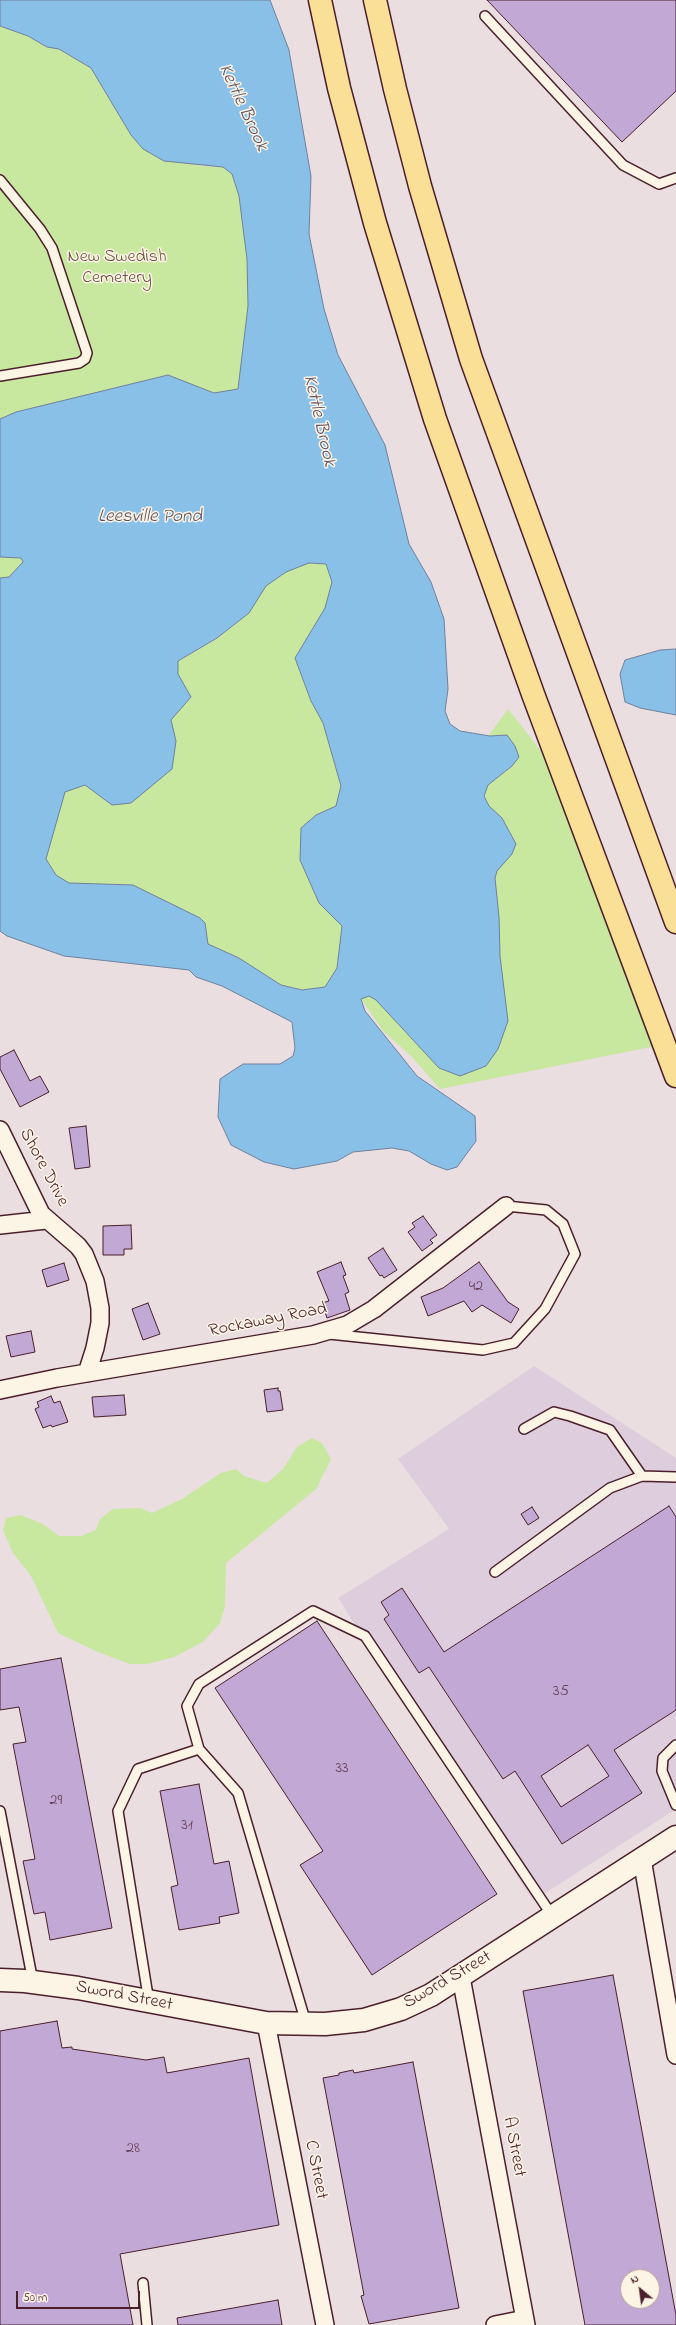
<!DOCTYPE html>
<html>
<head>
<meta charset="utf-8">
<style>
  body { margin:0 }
  #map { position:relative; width:676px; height:2325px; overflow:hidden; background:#eadee0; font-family:"Indie Flower",sans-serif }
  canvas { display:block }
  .north { position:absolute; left:620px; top:2269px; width:40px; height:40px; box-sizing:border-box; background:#fcf5e5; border:1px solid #b59f9b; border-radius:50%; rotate:331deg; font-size:11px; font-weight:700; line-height:16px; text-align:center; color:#4a1f2b }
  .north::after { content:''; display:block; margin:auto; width:14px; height:18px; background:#4a1f2b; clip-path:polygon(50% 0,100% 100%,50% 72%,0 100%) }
  .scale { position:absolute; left:16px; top:2291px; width:124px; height:18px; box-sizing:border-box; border:2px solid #4a1f2b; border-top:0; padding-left:5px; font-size:12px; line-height:14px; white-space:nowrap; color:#4a1f2b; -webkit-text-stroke:3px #fcf5e5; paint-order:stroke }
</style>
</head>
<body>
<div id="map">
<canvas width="676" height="2325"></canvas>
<div class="north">N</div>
<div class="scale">50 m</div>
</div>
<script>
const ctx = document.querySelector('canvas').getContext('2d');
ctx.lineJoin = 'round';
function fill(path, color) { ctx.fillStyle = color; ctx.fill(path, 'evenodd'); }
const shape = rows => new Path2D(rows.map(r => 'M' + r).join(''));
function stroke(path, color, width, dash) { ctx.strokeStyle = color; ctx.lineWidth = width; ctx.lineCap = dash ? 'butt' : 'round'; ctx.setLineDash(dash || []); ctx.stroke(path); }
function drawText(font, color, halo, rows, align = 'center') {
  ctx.font = font + ' "Indie Flower",sans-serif'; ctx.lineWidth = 3; ctx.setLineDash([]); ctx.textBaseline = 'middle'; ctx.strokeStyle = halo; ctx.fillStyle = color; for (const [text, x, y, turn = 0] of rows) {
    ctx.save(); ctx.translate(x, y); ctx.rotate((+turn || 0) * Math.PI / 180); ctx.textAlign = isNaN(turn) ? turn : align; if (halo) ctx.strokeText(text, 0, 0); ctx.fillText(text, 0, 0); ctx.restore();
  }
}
fill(shape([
  [534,1366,676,1458,676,1809,533,1901,338,1598,449,1529,398,1459]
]), '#decedd');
fill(shape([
  [0,26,28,36,47,47,59,49,91,68,131,135,143,149,201,166,223,167,232,174,239,196,247,259,248,306,239,389,214,393,203,391,16,412,0,419],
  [0,557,21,558,23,562,9,577,0,578],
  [309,563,326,564,332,582,325,608,295,658,311,701,323,723,341,786,337,806,316,815,301,828,300,860,319,903,342,926,337,968,325,987,302,990,281,985,239,958,207,944,205,923,133,885,70,883,56,875,46,859,64,792,85,785,112,805,176,741,171,720,191,697,178,674,178,661,218,638,248,613,266,586,286,572],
  [508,709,541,751,625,960,656,1046,440,1089,412,1057,383,1031,354,988,462,772],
  [312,1438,322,1443,331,1459,316,1489,226,1563,225,1606,220,1623,203,1642,174,1657,147,1664,130,1664,98,1652,58,1633,31,1576,13,1553,3,1530,6,1518,21,1515,43,1524,59,1536,81,1536,96,1530,100,1519,113,1509,140,1508,152,1513,182,1499,221,1473,236,1469,244,1476,267,1483,283,1469,297,1447]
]), '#c8e79f');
const water = shape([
  [0,0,270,0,289,50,311,176,309,234,324,309,338,355,385,445,409,544,431,582,444,619,448,689,445,711,450,724,460,731,490,736,507,735,515,746,519,757,512,766,488,785,484,796,489,806,502,818,516,844,512,854,497,871,495,878,499,917,500,956,508,1021,498,1049,486,1066,460,1076,439,1068,376,1000,369,996,361,999,365,1011,417,1076,475,1116,476,1141,457,1167,447,1170,431,1164,409,1151,392,1148,353,1152,337,1161,294,1169,264,1162,231,1145,218,1117,220,1079,243,1064,280,1064,293,1056,295,1048,292,1022,222,986,196,977,189,970,64,956,7,936,0,931,0,578,9,577,23,562,21,558,0,557,0,419,16,412,168,375,214,393,238,389,248,306,247,259,239,196,232,174,223,167,164,161,143,149,131,135,91,68,59,49,47,47,28,36,0,26,0,0],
  [309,563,326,564,332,582,325,608,295,658,311,701,323,723,341,786,336,806,316,815,301,828,300,860,319,903,342,926,337,968,325,987,302,990,281,985,239,958,208,944,205,923,200,918,133,885,69,883,56,875,46,859,65,792,85,785,112,805,131,803,172,769,176,741,171,720,191,697,178,674,178,661,217,638,249,613,266,586,286,572,309,563],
  [676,649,676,715,640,708,625,702,620,674,625,660,660,650,676,649]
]);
fill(water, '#89c0e7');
stroke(water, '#70809c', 1);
const building = shape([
  [487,0,676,0,676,91,622,142,487,0],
  [14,1050,30,1081,40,1076,49,1092,20,1107,0,1069,0,1057,14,1050],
  [86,1126,90,1167,75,1169,69,1128,86,1126],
  [423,1216,437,1235,430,1240,433,1243,422,1251,408,1232,415,1227,412,1223,423,1216],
  [131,1225,132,1249,124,1249,124,1255,103,1255,103,1226,131,1225],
  [383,1248,397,1270,384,1278,382,1275,380,1276,368,1258,383,1248],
  [341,1262,346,1275,343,1276,349,1292,345,1294,350,1310,327,1318,322,1303,329,1301,317,1272,341,1262],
  [479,1262,508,1302,519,1309,511,1323,482,1305,472,1312,464,1301,428,1316,421,1297,443,1288,479,1262],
  [64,1263,69,1280,47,1287,42,1270,64,1263],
  [148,1303,160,1334,143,1340,132,1309,148,1303],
  [31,1331,35,1352,11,1357,6,1336,31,1331],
  [278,1388,278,1391,280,1391,283,1410,267,1412,264,1390,278,1388],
  [124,1395,126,1415,94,1417,92,1397,124,1395],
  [51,1396,54,1403,60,1401,68,1422,52,1427,51,1425,43,1428,35,1409,39,1407,37,1402,51,1396],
  [669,1506,676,1517,676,1710,614,1750,642,1793,562,1844,515,1771,503,1779,429,1667,419,1673,384,1619,389,1615,381,1602,402,1588,444,1652,669,1506],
  [588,1745,609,1776,561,1807,541,1776,588,1745],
  [532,1507,539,1518,528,1525,521,1514,532,1507],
  [317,1621,497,1894,372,1975,300,1865,323,1851,215,1688,317,1621],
  [61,1658,112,1928,50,1940,45,1912,34,1914,23,1861,35,1859,13,1744,26,1742,19,1707,0,1710,0,1669,61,1658],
  [199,1784,214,1864,229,1861,239,1913,219,1917,220,1923,179,1930,171,1887,178,1885,160,1791,199,1784],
  [613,1975,676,2315,676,2325,585,2325,523,1991,613,1975],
  [628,2277,652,2277,652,2301,628,2301,628,2277],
  [57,2021,62,2048,72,2047,72,2049,146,2060,164,2057,167,2073,249,2058,279,2225,120,2254,133,2325,0,2325,0,2031,57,2021],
  [413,2062,459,2308,369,2324,361,2296,364,2295,323,2078,339,2075,339,2073,353,2070,354,2073,413,2062],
  [278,2300,282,2325,178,2325,177,2318,278,2300]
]);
fill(building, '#c1a8d5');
stroke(building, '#4a1f2b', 1);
const service = shape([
  [485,16,623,165,659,184,676,178],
  [0,180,40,229,52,248,87,353,85,359,79,363,0,376],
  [329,1334,483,1350,514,1343,545,1309,575,1254,563,1224,546,1210,506,1206],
  [524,1429,554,1412,570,1416,610,1430,642,1476],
  [495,1572,610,1488,642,1476,676,1477],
  [676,1745,663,1758,662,1771,676,1805],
  [199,1749,187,1706,199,1684,313,1611,365,1636,553,1917],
  [0,1811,33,1982],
  [149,2002,118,1811,138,1769,199,1749,238,1793,306,2023],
  [143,2283,147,2325]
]);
const minor = shape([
  [0,1130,41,1214,78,1246,84,1254,95,1281,100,1308,100,1323,95,1348,87,1373],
  [0,1225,46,1220],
  [0,1390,57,1378,313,1335,347,1325,374,1309,506,1206],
  [642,1859,676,2055],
  [461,1977,526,2325],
  [266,2023,325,2325],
  [495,2325,525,2319]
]);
const tertiary = shape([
  [0,1980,25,1981,78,1988,266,2023,325,2024,364,2020,401,2009,431,1995,676,1837]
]);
const motorway = shape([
  [320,0,339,88,375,223,435,419,533,694,676,1076],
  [375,0,395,89,420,186,471,359,676,922]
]);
stroke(service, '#4a1f2b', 12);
stroke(minor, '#4a1f2b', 20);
stroke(tertiary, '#4a1f2b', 25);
stroke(motorway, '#4a1f2b', 25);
stroke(service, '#fcf5e5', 9);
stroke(minor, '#fcf5e5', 17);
stroke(tertiary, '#fcf5e5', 22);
stroke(motorway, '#fadf96', 22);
drawText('16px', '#684156', null, [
  ["42",476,1287],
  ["35",561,1692],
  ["33",342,1769],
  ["29",56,1801],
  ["31",187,1826],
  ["28",133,2149]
]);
drawText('18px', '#6a5148', '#fcf5e5', [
  ["New Swedish",117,258],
  ["Cemetery",117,279]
]);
drawText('18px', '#4a1f2b', '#fcf5e5', [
  ["Shore Drive",43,1168,62],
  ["Rockaway Road",268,1321,-11],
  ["Sword Street",448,1981,-30],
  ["Sword Street",124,1997,11],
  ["A Street",513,2147,79],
  ["C Street",315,2170,79]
]);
drawText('italic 19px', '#5d4f63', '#fcf5e5', [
  ["Kettle Brook",242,108,65],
  ["Kettle Brook",318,421,77],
  ["Leesville Pond",150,518]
]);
</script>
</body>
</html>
